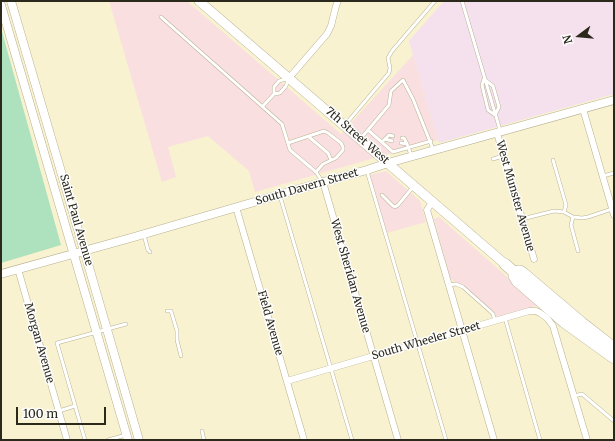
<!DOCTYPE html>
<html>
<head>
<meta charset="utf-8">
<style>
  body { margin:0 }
  #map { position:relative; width:615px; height:441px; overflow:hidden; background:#f8f2d0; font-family:Merriweather,serif }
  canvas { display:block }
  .frame { position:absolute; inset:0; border:2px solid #2b291c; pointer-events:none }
  .north { position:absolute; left:559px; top:16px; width:40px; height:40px; -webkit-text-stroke:3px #fefefe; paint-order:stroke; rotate:254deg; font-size:11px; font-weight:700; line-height:16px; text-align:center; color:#2b291c }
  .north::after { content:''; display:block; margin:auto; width:14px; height:18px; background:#2b291c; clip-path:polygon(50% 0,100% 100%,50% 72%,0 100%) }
  .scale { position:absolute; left:16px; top:407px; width:90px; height:18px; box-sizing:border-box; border:2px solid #2b291c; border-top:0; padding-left:5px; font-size:12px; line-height:14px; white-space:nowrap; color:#2b291c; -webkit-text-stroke:3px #fefefe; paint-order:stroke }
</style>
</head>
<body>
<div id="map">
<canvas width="615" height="441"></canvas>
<div class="frame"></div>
<div class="north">N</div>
<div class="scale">100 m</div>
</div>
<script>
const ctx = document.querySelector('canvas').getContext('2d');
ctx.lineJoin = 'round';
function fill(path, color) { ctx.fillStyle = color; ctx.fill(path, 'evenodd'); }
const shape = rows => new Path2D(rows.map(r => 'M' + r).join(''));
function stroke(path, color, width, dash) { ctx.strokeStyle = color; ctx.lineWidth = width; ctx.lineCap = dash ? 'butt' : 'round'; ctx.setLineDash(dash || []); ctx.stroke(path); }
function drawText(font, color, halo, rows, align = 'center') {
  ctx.font = font + ' Merriweather,serif'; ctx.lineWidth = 3; ctx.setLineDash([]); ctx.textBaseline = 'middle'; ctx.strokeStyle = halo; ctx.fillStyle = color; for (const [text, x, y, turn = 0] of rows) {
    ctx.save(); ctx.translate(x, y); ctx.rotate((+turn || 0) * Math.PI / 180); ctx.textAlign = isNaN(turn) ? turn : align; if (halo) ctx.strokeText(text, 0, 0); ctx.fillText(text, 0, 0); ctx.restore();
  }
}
fill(shape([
  [109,1,187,1,341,134,413,55,438,140,255,192,249,171,208,136,168,147,176,177,162,182],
  [386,171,420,201,426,222,387,233,370,175],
  [439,217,539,305,496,317,450,278,434,219]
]), '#fadfe0');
fill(shape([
  [444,1,614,1,614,94,439,143,409,41]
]), '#f5e0ee');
fill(shape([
  [1,28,61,245,1,263]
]), '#aee1be');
const lane = shape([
  [462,1,500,130],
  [161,17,282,124,290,150,316,172,322,181],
  [484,79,493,86,499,107,495,115,488,110,482,85,484,79],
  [274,94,274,87,279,81,286,79],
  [263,106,274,94,280,93,286,86,288,80],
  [345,125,389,73,390,68,388,58,392,51,435,1],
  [368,130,389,105,391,91,403,80,413,99,433,149],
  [309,137,328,153,331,160],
  [361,138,368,130,393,152,431,141],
  [402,138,404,138,407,144],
  [385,139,389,135,393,136],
  [382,142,385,139,392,141],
  [288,143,324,131,328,133,341,143,343,147,343,150,336,158,323,164,316,172],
  [401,143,407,144,411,155],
  [493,159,503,156],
  [553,160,566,205,564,212],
  [367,171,446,440],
  [603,176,614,173],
  [382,195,393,206,395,207,398,205,413,187],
  [280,196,352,440],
  [573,217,571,225,578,251],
  [522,219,554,211,564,212,573,217,582,218,588,217,612,209],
  [144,235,148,250,150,252],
  [449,285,456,284,463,287,490,311,493,314,495,321],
  [167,311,171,311,177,331,177,340,181,356],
  [505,318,540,440],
  [574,396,582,394,614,421],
  [59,411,75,406],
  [202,431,204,440],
  [85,440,57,343,126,324],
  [108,440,126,435]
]);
const street = shape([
  [289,78,327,34,331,26,336,6,338,1],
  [583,109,614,215],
  [497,133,534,259],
  [323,182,398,440],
  [432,202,427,210,494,440],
  [236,207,304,440],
  [18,269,67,440],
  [287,381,529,311,536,311,540,313,547,318,553,326,587,440]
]);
const secondary = shape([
  [11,1,84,250,139,440],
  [1,5,128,440],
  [1,274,134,237,323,182,367,170,388,163,614,100]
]);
const primary = shape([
  [199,1,505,264]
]);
const highway = shape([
  [505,264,514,272],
  [514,272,514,276,517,281,546,306,564,322,614,358],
  [514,272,520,271,523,273,582,323,614,348]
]);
stroke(lane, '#b8b292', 4);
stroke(street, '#b8b292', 7);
stroke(secondary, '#b8b292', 9);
stroke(primary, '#b8b292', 10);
stroke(highway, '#b8b292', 12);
stroke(lane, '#fff', 3);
stroke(street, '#fff', 6);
stroke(secondary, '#fff', 8);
stroke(primary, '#fff', 9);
stroke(highway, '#fff', 11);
drawText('11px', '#2b291c', '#fefefe', [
  ["7th Street West",357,136,41],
  ["South Davern Street",307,187,-16],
  ["West Munster Avenue",515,196,74],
  ["Saint Paul Avenue",76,220,74],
  ["West Sheridan Avenue",350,276,74],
  ["Field Avenue",270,323,74],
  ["South Wheeler Street",426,341,-16],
  ["Morgan Avenue",39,343,74]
]);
</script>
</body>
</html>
